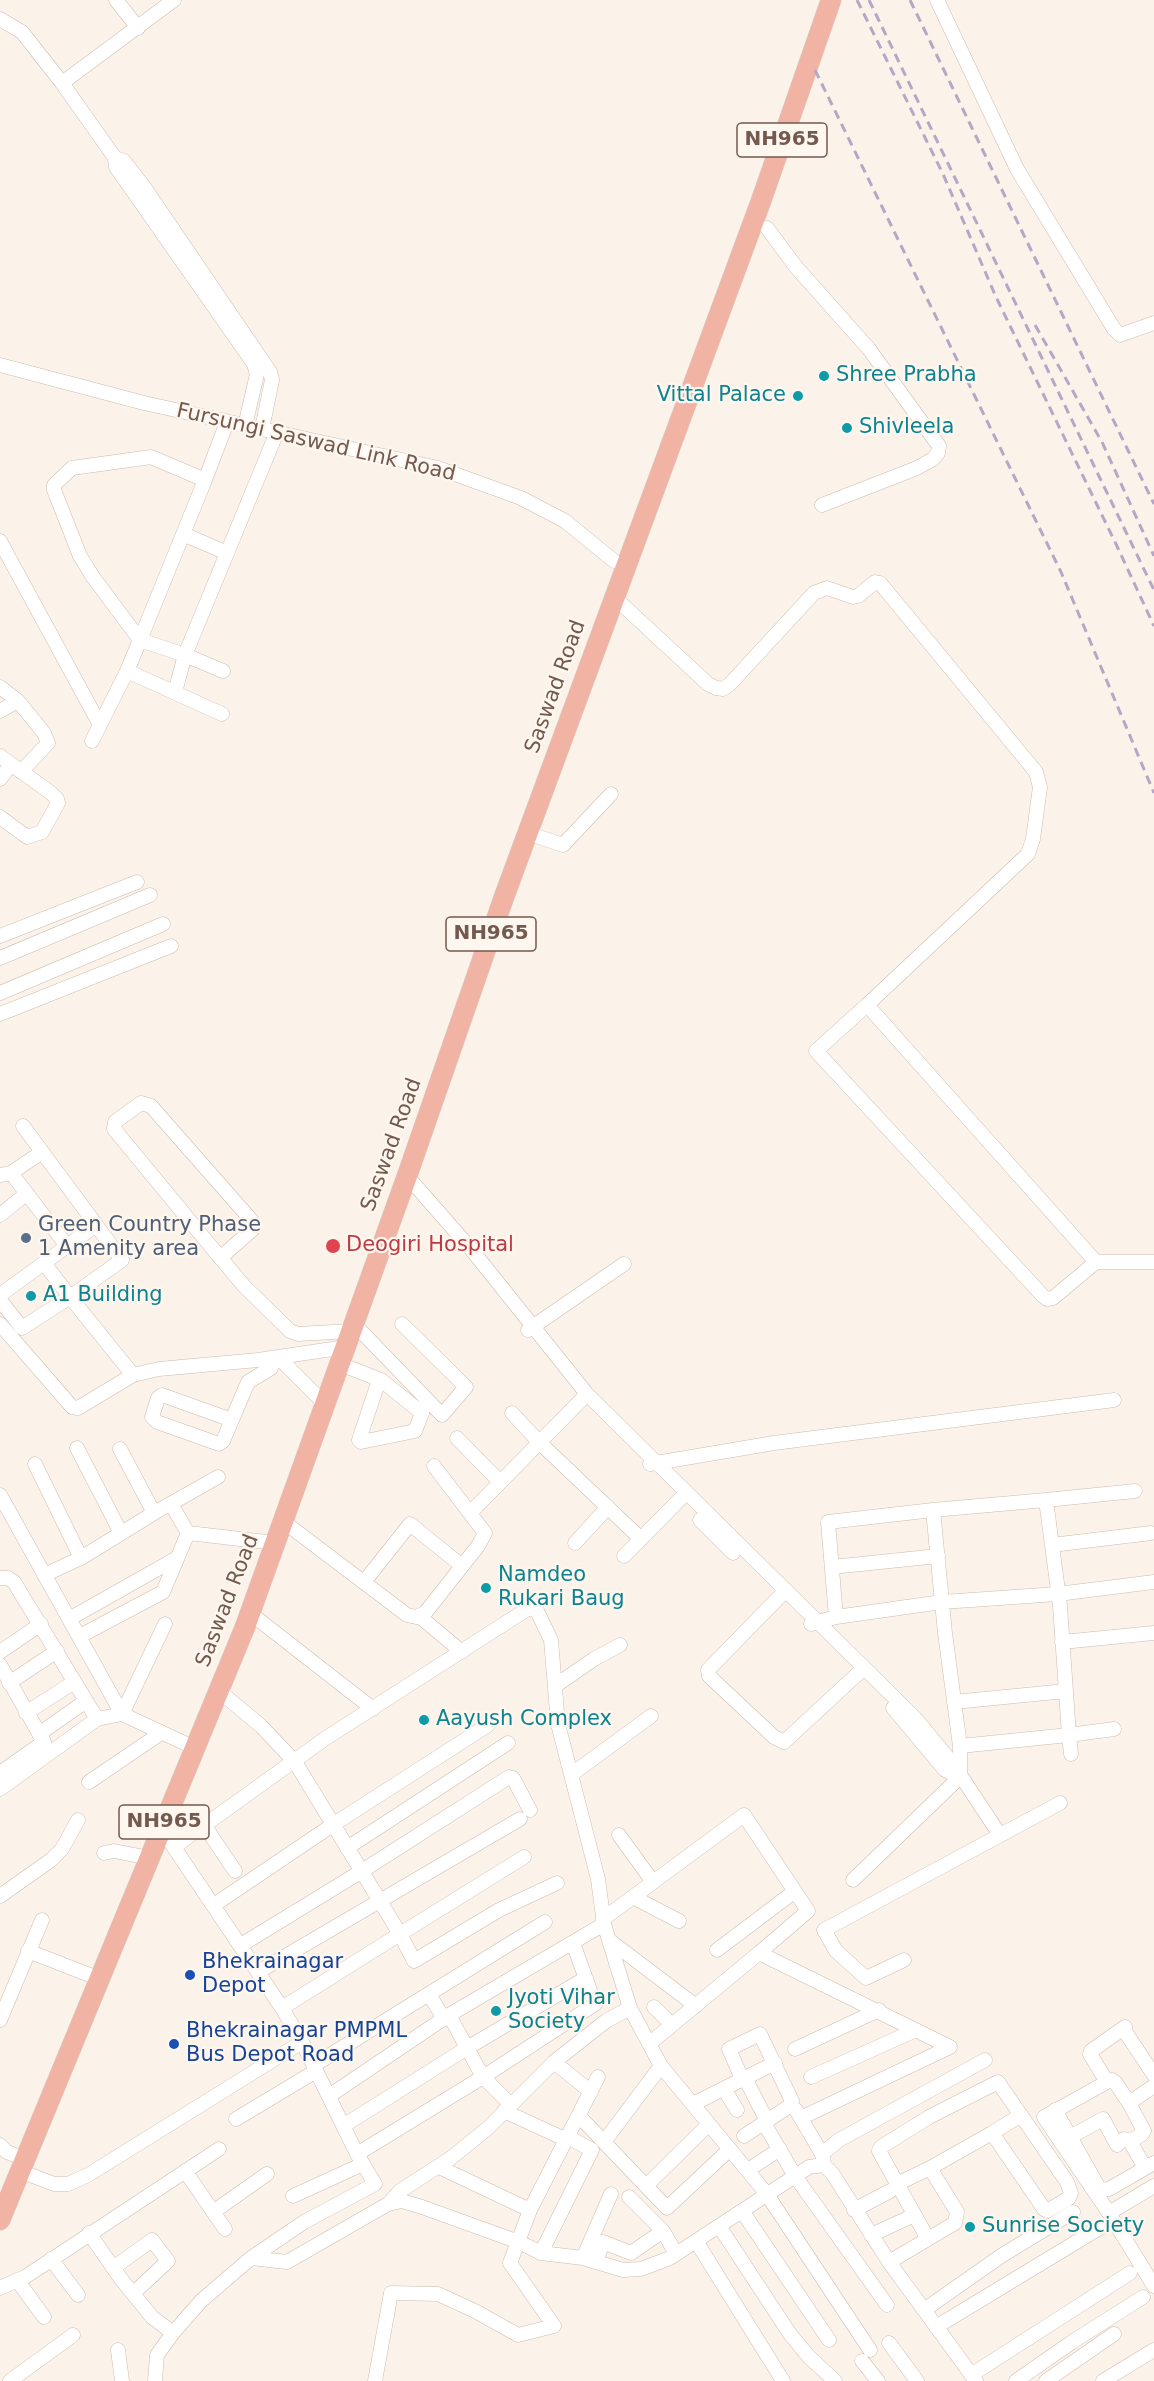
<!DOCTYPE html>
<html>
<head>
<meta charset="utf-8">
<style>
  body { margin:0 }
  canvas { display:block; background:#fbf3e9 }
</style>
</head>
<body>
<canvas width="1154" height="2381"></canvas>
<script>
const ctx = document.querySelector('canvas').getContext('2d');
ctx.lineJoin = 'round';
const shape = rows => new Path2D(rows.map(r => 'M' + r).join(''));
function stroke(path, color, width, dash) { ctx.strokeStyle = color; ctx.lineWidth = width; ctx.lineCap = dash ? 'butt' : 'round'; ctx.setLineDash(dash || []); ctx.stroke(path); }
function drawText(font, color, halo, rows, align = 'center') {
  ctx.font = font + ' "DejaVu Sans",sans-serif'; ctx.lineWidth = 4.5; ctx.setLineDash([]); ctx.textBaseline = 'middle'; ctx.strokeStyle = halo; ctx.fillStyle = color; for (const [text, x, y, turn = 0] of rows) {
    ctx.save(); ctx.translate(x, y); ctx.rotate((+turn || 0) * Math.PI / 180); ctx.textAlign = isNaN(turn) ? turn : align; if (halo) ctx.strokeText(text, 0, 0); ctx.fillText(text, 0, 0); ctx.restore();
  }
}
const minor = shape([
  [116,0,138,28],
  [174,0,62,83,115,158,116,167,254,364,257,374,245,426],
  [937,0,1017,169,1114,329,1120,335,1154,323],
  [0,19,22,32,62,83],
  [115,158,124,161,144,187,270,372,272,380,262,429],
  [767,228,796,267,869,349,939,446,938,453,933,459,917,468,822,505],
  [0,365,144,403,438,468,521,498,565,521,614,561],
  [205,480,151,457,72,468,54,485,54,490,80,556,93,577,140,640,205,480,227,422],
  [183,534,227,553],
  [0,541,100,725],
  [614,597,708,684,716,688,723,689,730,684,814,593,827,588,853,597,858,596,875,582,880,583,1036,772,1040,787,1033,839,1028,854,867,1005,1096,1262,1053,1298,1047,1299,1043,1296,816,1051,867,1005],
  [127,671,222,714],
  [0,687,18,701,44,733,48,743,21,772],
  [175,692,185,655,277,432],
  [0,711,18,701],
  [92,741,127,671,140,640,185,655,223,671],
  [0,756,51,793,57,799,58,803,42,832,27,837,0,817],
  [0,779,11,764],
  [527,833,563,845,611,794],
  [0,936,137,882],
  [0,958,150,895],
  [0,993,163,924],
  [0,1014,171,946],
  [23,1126,122,1260,70,1297,44,1263],
  [11,1173,42,1152],
  [0,1175,11,1173,67,1246],
  [407,1176,471,1249,587,1394,915,1718,953,1764,1000,1835],
  [0,1215,26,1194],
  [220,1258,252,1230,253,1222,151,1106,141,1103,115,1122,114,1129,213,1249,244,1286,290,1331,298,1334,351,1331],
  [1096,1262,1154,1262],
  [0,1295,96,1225],
  [0,1300,22,1328,70,1297,133,1375],
  [0,1324,72,1407,78,1408,133,1375,159,1369,258,1360,346,1347],
  [354,1324,442,1415,466,1387,402,1324],
  [528,1330,624,1264],
  [278,1357,325,1404],
  [340,1364,381,1380,422,1413,415,1431,361,1442,359,1440,379,1380],
  [512,1413,539,1442,641,1539],
  [232,1420,162,1395,158,1398,152,1417,157,1422,219,1444,223,1441,248,1382,271,1368,275,1358],
  [457,1438,500,1482],
  [77,1448,121,1533],
  [120,1449,154,1513],
  [35,1464,81,1558],
  [650,1464,774,1443,1114,1400],
  [0,1495,122,1714],
  [1046,1500,1135,1491],
  [171,1504,188,1533],
  [472,1511,587,1394],
  [700,1520,733,1553],
  [284,1522,407,1615,416,1617,425,1613,478,1546,485,1533,434,1466],
  [188,1533,275,1543],
  [575,1543,608,1507],
  [1052,1545,1151,1533],
  [624,1556,686,1493],
  [832,1567,938,1556],
  [44,1575,81,1558,154,1513,218,1477],
  [0,1578,8,1578,14,1582,97,1719],
  [364,1582,410,1524,462,1566],
  [785,1591,708,1670,709,1676,774,1737,784,1742,864,1668],
  [250,1613,373,1709],
  [419,1616,462,1652],
  [836,1617,828,1522,933,1510],
  [69,1619,177,1558],
  [811,1624,836,1617,942,1602,1058,1594,1154,1582],
  [80,1636,163,1592,188,1533],
  [1062,1642,1154,1633],
  [0,1652,41,1624],
  [0,1665,44,1742,0,1773],
  [9,1683,57,1651],
  [555,1686,594,1659,620,1645],
  [219,1691,261,1726,295,1762,400,1934,282,2008],
  [954,1702,1066,1691],
  [893,1708,945,1770,960,1777],
  [26,1713,74,1682],
  [122,1714,165,1624],
  [39,1734,86,1701],
  [1071,1754,1069,1735,1114,1729],
  [572,1774,651,1716],
  [89,1782,161,1733],
  [0,1789,97,1719,122,1714,195,1748],
  [204,1825,235,1871],
  [619,1835,653,1882],
  [174,1847,326,1738,529,1608,537,1611,551,1640,558,1724,598,1879,604,1924,630,2008,661,2066,766,2193,870,2350],
  [347,1848,508,1743],
  [104,1853,114,1851,150,1858],
  [524,1857,400,1934,414,1961,499,1910,557,1883],
  [853,1880,960,1777,960,1746,945,1633,933,1510,1046,1500,1060,1606,1069,1735,960,1746],
  [0,1896,51,1860,62,1849,78,1820],
  [633,1897,679,1921],
  [214,1905,334,1824,488,1725],
  [603,1919,744,1815,808,1911,759,1953],
  [609,1940,696,2006],
  [241,1945,362,1871,509,1777,513,1778,530,1810],
  [717,1950,795,1891],
  [28,1951,100,1979],
  [904,1960,866,1978,836,1951,824,1930,1060,1803],
  [258,1972,520,1819],
  [429,1994,444,2019],
  [654,2007,672,2025],
  [449,2015,604,1924],
  [0,2020,42,1920],
  [649,2044,759,1953,950,2047],
  [795,2049,879,2010],
  [554,2062,591,2092],
  [314,2065,545,1922],
  [1154,2075,1126,2033,1125,2027,1091,2051,1090,2054,1107,2082,1044,2117,1109,2213,1154,2286],
  [811,2077,916,2030],
  [745,2078,767,2121],
  [742,2079,729,2049,760,2034,792,2101,791,2105,744,2136],
  [1107,2082,1112,2080,1115,2082,1129,2103],
  [724,2089,737,2110],
  [329,2096,449,2015,483,2077,595,2004,573,1943],
  [693,2104,775,2063],
  [796,2110,822,2154],
  [1055,2110,1100,2190,1109,2189,1154,2163],
  [504,2111,567,2140],
  [807,2115,950,2047],
  [579,2116,667,2208,730,2149],
  [236,2119,316,2071],
  [764,2123,795,2176,887,2305],
  [343,2126,467,2048,586,1978],
  [992,2133,1021,2115],
  [1070,2137,1103,2119,1117,2145,1124,2139,1130,2141,1141,2135,1144,2131,1129,2103,1154,2086],
  [1130,2141,1145,2168],
  [604,2142,661,2066],
  [0,2145,7,2152,25,2159],
  [357,2154,483,2077,511,2105],
  [824,2165,822,2154,839,2140,985,2060],
  [754,2166,780,2149],
  [439,2167,530,2210],
  [20,2171,54,2184,68,2184,88,2175,302,2042],
  [185,2171,225,2229],
  [897,2184,930,2168],
  [646,2186,709,2124],
  [293,2196,363,2164],
  [629,2197,663,2231,676,2254],
  [388,2204,402,2201,422,2207,519,2242,541,2253,583,2258,623,2270,641,2269,670,2258,809,2167,824,2165,832,2173,889,2262,976,2381],
  [854,2210,890,2191],
  [742,2211,829,2340],
  [213,2212,267,2174],
  [1109,2213,1154,2186],
  [719,2226,790,2334,809,2357,835,2381],
  [89,2233,121,2279,152,2317,173,2333,201,2301,251,2258,304,2222,375,2184,357,2154,302,2042,282,2008,169,1840],
  [871,2235,908,2218],
  [696,2241,783,2381],
  [541,2253,592,2150,568,2137],
  [251,2258,287,2262,388,2204,400,2191,451,2158,488,2128,554,2062,606,2021,630,2008],
  [583,2258,611,2194],
  [51,2259,78,2295],
  [596,2262,603,2242,631,2253,663,2231],
  [889,2262,955,2223,957,2212,930,2168,992,2133,1044,2209,1047,2211,1069,2198,1071,2193,1067,2182,998,2082,929,2117,881,2147,879,2151,928,2239],
  [113,2268,152,2240,168,2261,138,2289],
  [17,2280,44,2317],
  [0,2288,25,2277,219,2149],
  [924,2310,1001,2256,1073,2212],
  [936,2327,1101,2227],
  [889,2343,917,2381],
  [118,2350,122,2381],
  [862,2361,878,2381],
  [971,2375,1130,2273],
  [10,2381,73,2335],
  [155,2381,157,2355,173,2333],
  [375,2381,391,2293,438,2294,475,2311,518,2335,554,2326,510,2263,530,2210,598,2077],
  [1016,2381,1072,2342,1143,2297],
  [1046,2381,1114,2334],
  [1103,2381,1154,2350]
]);
const highway = shape([
  [0,2220,245,1627,407,1176,504,897,761,201,831,0]
]);
stroke(minor, '#cdbaaf', 15);
stroke(highway, '#d8d1cd', 21);
stroke(minor, '#fff', 14);
stroke(highway, '#f1b3a4', 20);
stroke(shape([
  [857,0,943,174,996,297,1116,544,1154,626],
  [869,0,1154,590],
  [910,0,1154,504],
  [815,70,1061,572,1154,793],
  [1035,325,1102,442,1154,556]
]), '#b5a7c5', 3, [9, 6]);
for (const [x, y, r, color] of [
  [824,376,6,"#0f9aa8"],
  [798,396,6,"#0f9aa8"],
  [847,428,6,"#0f9aa8"],
  [26,1238,6,"#5c6f8a"],
  [333,1246,8,"#e0444e"],
  [31,1296,6,"#0f9aa8"],
  [486,1588,6,"#0f9aa8"],
  [424,1720,6,"#0f9aa8"],
  [190,1975,6,"#1a4fb4"],
  [496,2011,6,"#0f9aa8"],
  [174,2044,6,"#1a4fb4"],
  [970,2227,6,"#0f9aa8"]
]) { const dot = new Path2D(); dot.arc(x, y, r, 0, 2 * Math.PI); ctx.fillStyle = color; ctx.fill(dot); stroke(dot, '#fef7ef', 2); }
for (const [x, y, w] of [
  [782,140,90],
  [491,934,90],
  [164,1822,90]
]) { const box = new Path2D(); box.roundRect(x - w / 2, y - 17, w, 34, 4.5); ctx.fillStyle = '#fef7ef'; ctx.fill(box); stroke(box, '#74594e', 1.5); }
drawText('bold 20px', '#74594e', null, [
  ["NH965",782,140],
  ["NH965",491,934],
  ["NH965",164,1822]
]);
drawText('21px', '#0d838f', '#fef7ef', [
  ["Shree Prabha",836,376],
  ["Vittal Palace",786,396,"right"],
  ["Shivleela",859,428],
  ["A1 Building",43,1296],
  ["Namdeo",498,1576],
  ["Rukari Baug",498,1600],
  ["Aayush Complex",436,1720],
  ["Jyoti Vihar",508,1999],
  ["Society",508,2023],
  ["Sunrise Society",982,2227]
], 'left');
drawText('21px', '#74594e', '#fef7ef', [
  ["Fursungi Saswad Link Road",316,443,13],
  ["Saswad Road",556,687,-70],
  ["Saswad Road",392,1145,-70],
  ["Saswad Road",228,1601,-69]
]);
drawText('21px', '#4e5e75', '#fef7ef', [
  ["Green Country Phase",38,1226],
  ["1 Amenity area",38,1250]
], 'left');
drawText('21px', '#be3a42', '#fef7ef', [
  ["Deogiri Hospital",346,1246]
], 'left');
drawText('21px', '#164399', '#fef7ef', [
  ["Bhekrainagar",202,1963],
  ["Depot",202,1987],
  ["Bhekrainagar PMPML",186,2032],
  ["Bus Depot Road",186,2056]
], 'left');
</script>
</body>
</html>
